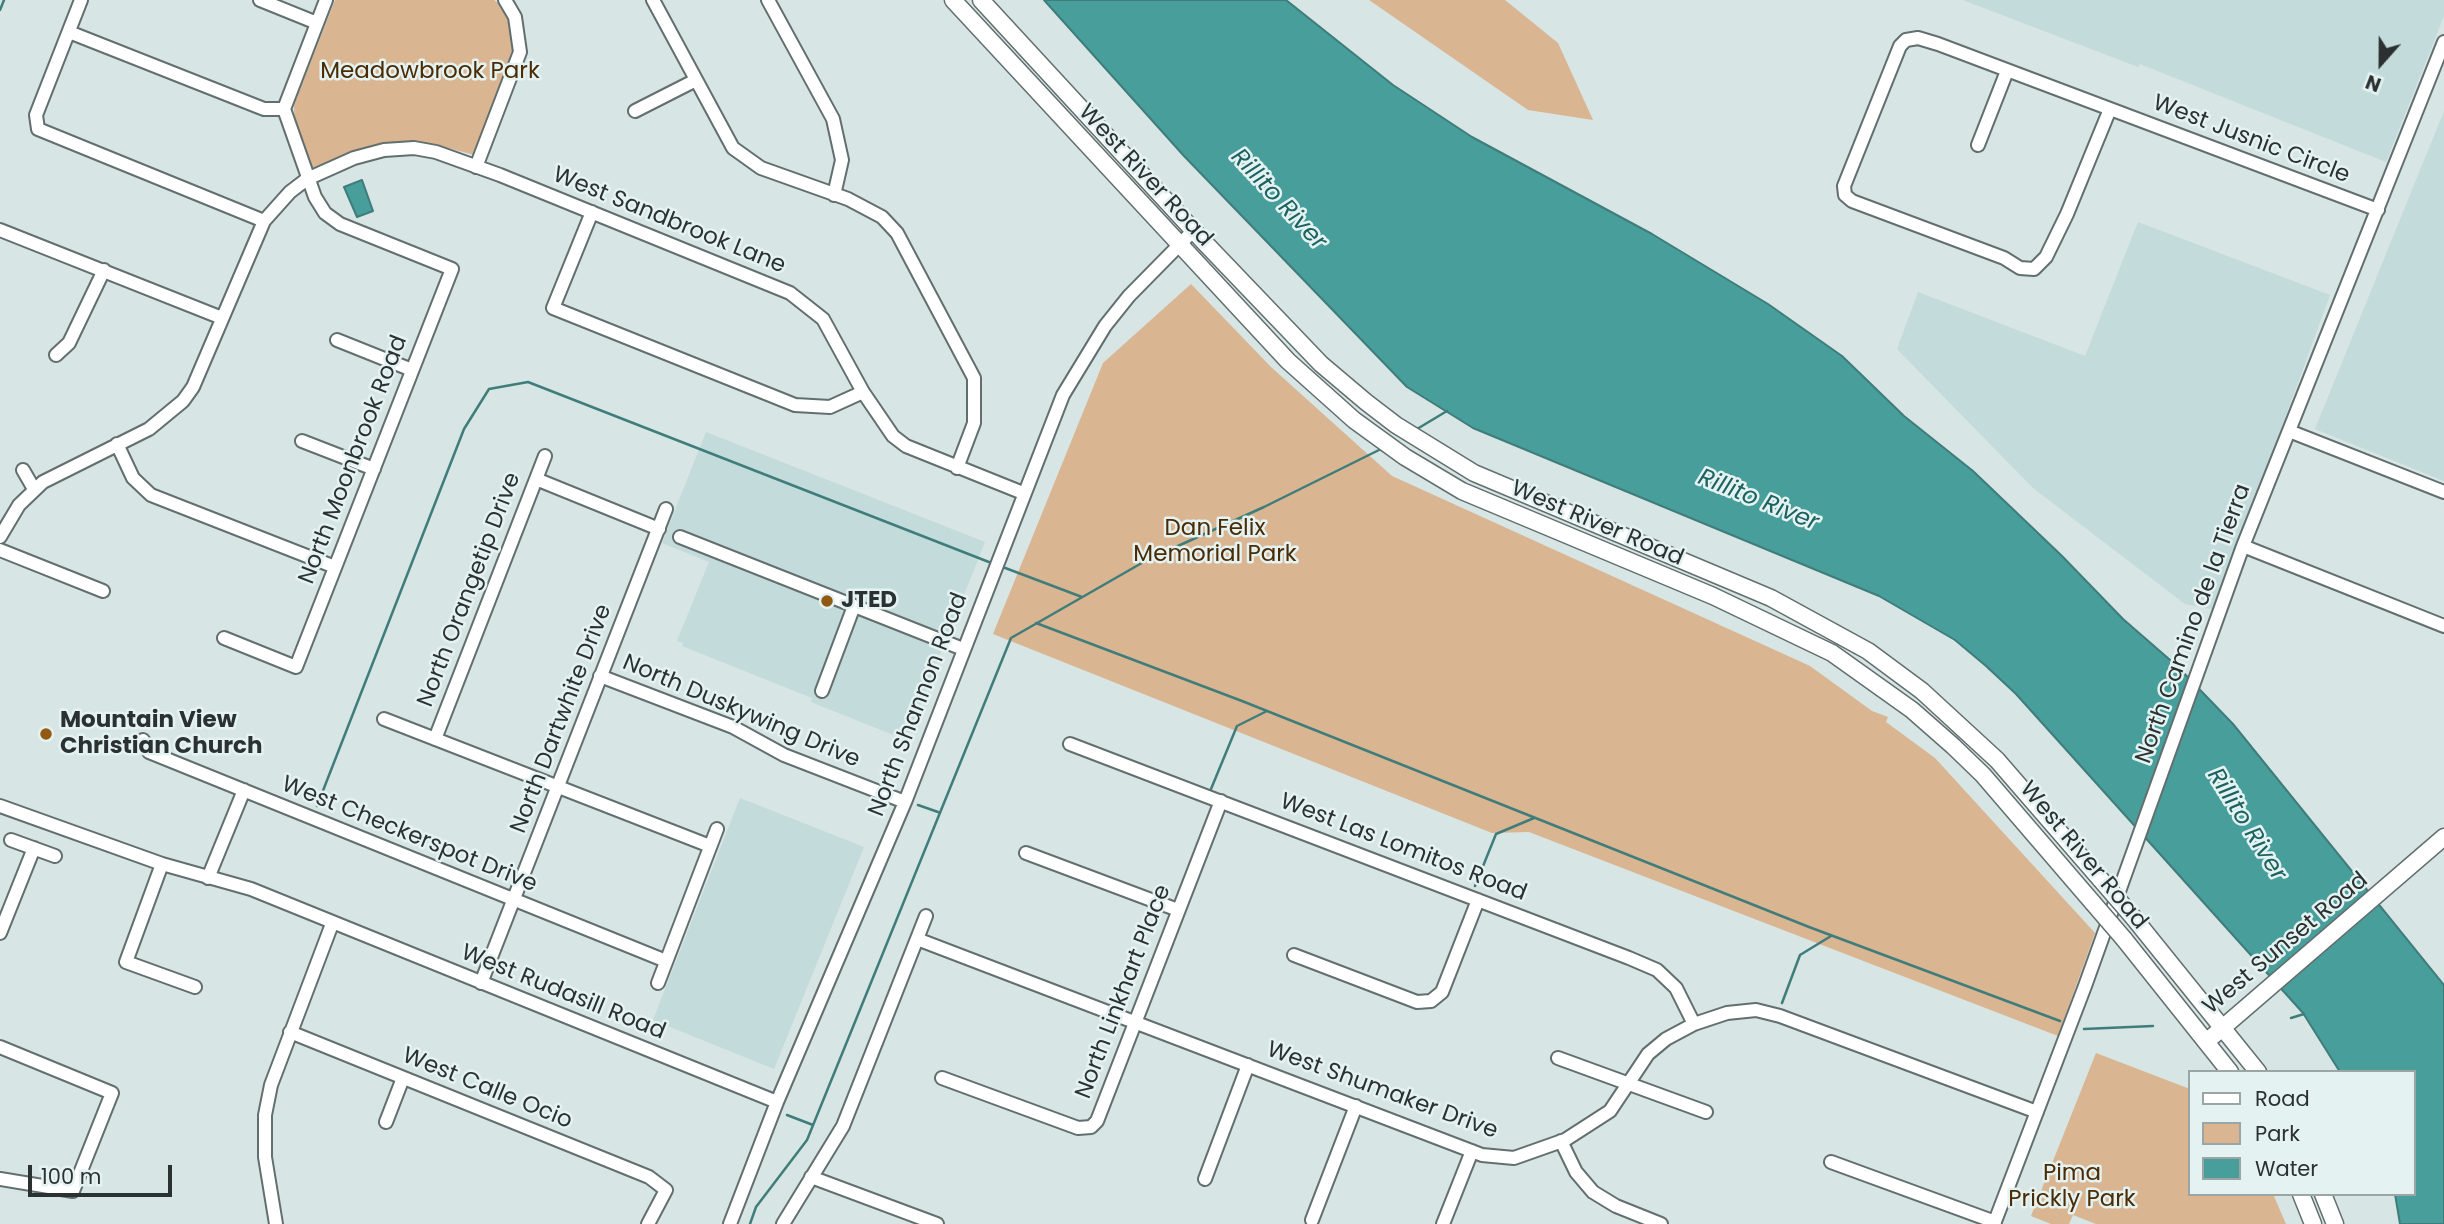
<!DOCTYPE html>
<html>
<head>
<meta charset="utf-8">
<style>
  body { margin:0 }
  #map { position:relative; width:2444px; height:1224px; overflow:hidden; background:#d7e5e4; font-family:Poppins,sans-serif }
  canvas { display:block }
  .legend { position:absolute; left:2188px; top:1070px; width:228px; height:126px; box-sizing:border-box; background:#e4f2f1; border:2px solid #9aa5a4; margin:0; padding:9px 12px; list-style:none; font-size:21px; color:#2b3130 }
  .legend li { display:flex; align-items:center; gap:14px; height:35px }
  .legend b { width:35px; border:2px solid #9aa5a4 }
  .north { position:absolute; left:2346px; top:28px; width:70px; height:70px; -webkit-text-stroke:5px #e4f2f1; paint-order:stroke; rotate:201deg; font-size:19px; font-weight:700; line-height:28px; text-align:center; color:#2b3130 }
  .north::after { content:''; display:block; margin:auto; width:24px; height:32px; background:#2b3130; clip-path:polygon(50% 0,100% 100%,50% 72%,0 100%) }
  .scale { position:absolute; left:28px; top:1165px; width:144px; height:32px; box-sizing:border-box; border:4px solid #2b3130; border-top:0; padding-left:9px; font-size:21px; line-height:24px; white-space:nowrap; color:#2b3130; -webkit-text-stroke:5px #e4f2f1; paint-order:stroke }
</style>
</head>
<body>
<div id="map">
<canvas width="2444" height="1224"></canvas>
<ul class="legend">
<li><b style="height:9px;background:#fff"></b>Road</li>
<li><b style="height:19px;background:#d9b591"></b>Park</li>
<li><b style="height:19px;background:#479e9b"></b>Water</li>
</ul>
<div class="north">N</div>
<div class="scale">100 m</div>
</div>
<script>
const ctx = document.querySelector('canvas').getContext('2d');
ctx.lineJoin = 'round';
function fill(path, color) { ctx.fillStyle = color; ctx.fill(path, 'evenodd'); }
const shape = rows => new Path2D(rows.map(r => 'M' + r).join(''));
function stroke(path, color, width, dash) { ctx.strokeStyle = color; ctx.lineWidth = width; ctx.lineCap = dash ? 'butt' : 'round'; ctx.setLineDash(dash || []); ctx.stroke(path); }
function drawText(font, color, halo, rows, align = 'center') {
  ctx.font = font + ' Poppins,sans-serif'; ctx.lineWidth = 5; ctx.setLineDash([]); ctx.textBaseline = 'middle'; ctx.strokeStyle = halo; ctx.fillStyle = color; for (const [text, x, y, turn = 0] of rows) {
    ctx.save(); ctx.translate(x, y); ctx.rotate((+turn || 0) * Math.PI / 180); ctx.textAlign = isNaN(turn) ? turn : align; if (halo) ctx.strokeText(text, 0, 0); ctx.fillText(text, 0, 0); ctx.restore();
  }
}
fill(shape([
  [1963,0,2444,0,2444,16,2386,162,2140,64,2138,67],
  [2444,111,2444,481,2315,429],
  [2138,222,2330,295,2215,610,2185,604,2033,488,1897,349,1918,292,2085,356],
  [706,432,985,542,906,740,811,702,812,698,682,646,683,643,677,641,709,562,662,543],
  [740,798,864,847,774,1069,653,1020]
]), '#c3dbda');
fill(shape([
  [335,0,494,0,498,3,507,16,514,51,510,69,475,155,432,144,408,142,387,143,317,169,307,164,295,132,294,105],
  [1369,0,1505,0,1558,43,1593,120,1528,110],
  [1191,284,1271,367,1392,476,1810,666,1872,711,1888,717,1886,722,1935,758,2095,933,2058,1036,1529,832,1492,833,993,634,1103,363],
  [2096,1053,2190,1089,2190,1194,2273,1194,2286,1224,2096,1224,2073,1215,2069,1224,2051,1224,2031,1216]
]), '#d9b591');
const water = shape([
  [1044,0,1286,0,1393,85,1472,137,1652,234,1768,304,1842,356,1904,416,1973,471,2062,556,2123,619,2177,666,2233,724,2444,985,2444,1224,2400,1224,2395,1194,2414,1194,2414,1072,2340,1072,2303,1013,2016,694,1986,666,1955,640,1879,596,1473,428,1407,387,1184,156,1044,0],
  [362,180,373,211,357,217,344,187,362,180]
]);
fill(water, '#479e9b');
stroke(water, '#3f7d7b', 2);
stroke(shape([
  [0,10,4,0],
  [1417,429,1447,411],
  [1000,566,1082,597],
  [1036,623,1242,701,1809,927,2060,1021],
  [1211,789,1237,726,1267,711],
  [918,805,938,812],
  [317,806,464,429,489,389,528,382,994,564],
  [1475,886,1496,834,1534,818],
  [1782,1003,1800,955,1831,936],
  [2291,1018,2304,1014],
  [2084,1029,2153,1026],
  [787,1115,813,1125],
  [750,1224,756,1207,807,1140,1011,638,1147,560,1264,507,1383,448]
]), '#3f7d7b', 2.5);
const minor = shape([
  [81,0,36,115,38,129,264,221],
  [260,0,317,23],
  [653,0,733,148,761,168,848,199,882,217,897,233,974,378,974,423,957,468],
  [768,0,833,119,842,160,834,195],
  [69,32,264,109,284,109],
  [2110,109,2067,214,2046,257,2034,269,2020,268,2004,258,1852,201,1845,195,1844,186,1900,46,1906,40,1918,38,1938,44,2378,210],
  [635,111,696,80],
  [1978,145,2007,71],
  [476,167,520,52,515,17,505,0],
  [592,212,553,308,795,405,830,407,863,392],
  [0,230,222,318],
  [337,340,412,370],
  [56,355,69,343,104,270],
  [2289,431,2444,492],
  [302,441,374,469],
  [117,444,133,478,151,495,335,567],
  [23,470,34,489],
  [536,479,659,529],
  [0,537,19,505,43,482,149,429,183,401,193,387,264,221,290,192,307,179,354,158,384,150,414,148,436,152,500,175,790,293,823,319,863,392,893,436,906,446,1023,493],
  [680,537,963,649],
  [2243,546,2444,626],
  [0,550,103,591],
  [224,638,296,667,452,269,340,224,325,213,315,197,284,109,326,0],
  [600,676,733,727,784,755,905,802],
  [822,691,854,606],
  [384,719,710,846],
  [435,739,545,456],
  [143,740,149,752,666,961],
  [1070,744,1629,958,1657,970,1676,988,1694,1024],
  [0,806,162,864,251,889,777,1102],
  [11,840,55,856],
  [1026,853,1178,910],
  [162,864,126,962,195,987],
  [208,878,244,790],
  [0,933,34,848],
  [917,939,1482,1155,1514,1158,1565,1140,1610,1111,1648,1054,1666,1039,1694,1024,1727,1013,1756,1010,1780,1016,2037,1112],
  [1294,955,1417,1002,1431,1001,1442,992,1478,900],
  [481,983,666,509],
  [658,983,717,829],
  [290,1032,649,1177,666,1190,648,1224],
  [0,1047,112,1093,73,1191,0,1179],
  [1558,1058,1706,1112],
  [942,1078,1078,1128,1091,1127,1097,1121,1221,801],
  [386,1122,403,1078],
  [1561,1141,1576,1172,1593,1192,1616,1206,1661,1224],
  [1831,1162,1995,1222],
  [811,1177,937,1224],
  [1205,1179,1248,1065],
  [1312,1220,1356,1106],
  [276,1224,265,1157,265,1115,271,1085,332,924],
  [730,1224,777,1102,905,802,1063,395,1105,326,1129,296,1193,231],
  [783,1224,843,1126,926,916],
  [1443,1224,1472,1151],
  [1994,1224,2085,986,2243,546,2444,42]
]);
const major = shape([
  [953,0,1288,361,1354,420,1405,457,1462,491,1713,596,1832,653,1912,710,1953,746,1983,775,2093,903],
  [981,0,1206,244,1321,364,1366,402,1396,425,1474,473,1771,598,1868,651,1922,691,1997,760,2101,880],
  [2133,917,2258,1072],
  [2124,939,2230,1072],
  [2206,1042,2444,837],
  [2301,1194,2313,1224],
  [2323,1194,2335,1224]
]);
stroke(minor, '#626f6e', 16);
stroke(major, '#626f6e', 19);
stroke(minor, '#fff', 12);
stroke(major, '#fff', 16);
const majorBridge = shape([
  [2101,880,2133,917],
  [2093,903,2124,939]
]);
stroke(majorBridge, '#626f6e', 19, []);
stroke(majorBridge, '#fff', 16);
for (const [x, y, r, color] of [
  [827,601,7,"#915912"],
  [46,734,7,"#915912"]
]) { const dot = new Path2D(); dot.arc(x, y, r, 0, 2 * Math.PI); ctx.fillStyle = color; ctx.fill(dot); stroke(dot, '#e4f2f1', 2.5); }
drawText('23px', '#4a2b04', '#e4f2f1', [
  ["Meadowbrook Park",430,72],
  ["Dan Felix",1215,529],
  ["Memorial Park",1215,555],
  ["Pima",2072,1174],
  ["Prickly Park",2072,1200]
]);
drawText('23px', '#2b3130', '#e4f2f1', [
  ["West Jusnic Circle",2251,140,21],
  ["West River Road",1145,176,47],
  ["West Sandbrook Lane",669,221,22],
  ["North Moonbrook Road",354,460,-69],
  ["West River Road",1597,524,23],
  ["North Orangetip Drive",470,590,-69],
  ["North Camino de la Tierra",2194,624,-70],
  ["North Shannon Road",919,705,-69],
  ["North Duskywing Drive",741,712,23],
  ["North Dartwhite Drive",562,719,-69],
  ["West Checkerspot Drive",409,835,22],
  ["West Las Lomitos Road",1403,848,21],
  ["West River Road",2083,856,50],
  ["West Sunset Road",2286,944,-40],
  ["North Linkhart Place",1124,992,-69],
  ["West Rudasill Road",563,993,22],
  ["West Calle Ocio",487,1089,22],
  ["West Shumaker Drive",1382,1091,20]
]);
drawText('bold 23px', '#2b3130', '#e4f2f1', [
  ["JTED",841,601],
  ["Mountain View",60,721],
  ["Christian Church",60,747]
], 'left');
drawText('italic 24px', '#1b6260', '#e4f2f1', [
  ["Rillito River",1278,200,47],
  ["Rillito River",1758,501,22],
  ["Rillito River",2246,825,58]
]);
</script>
</body>
</html>
